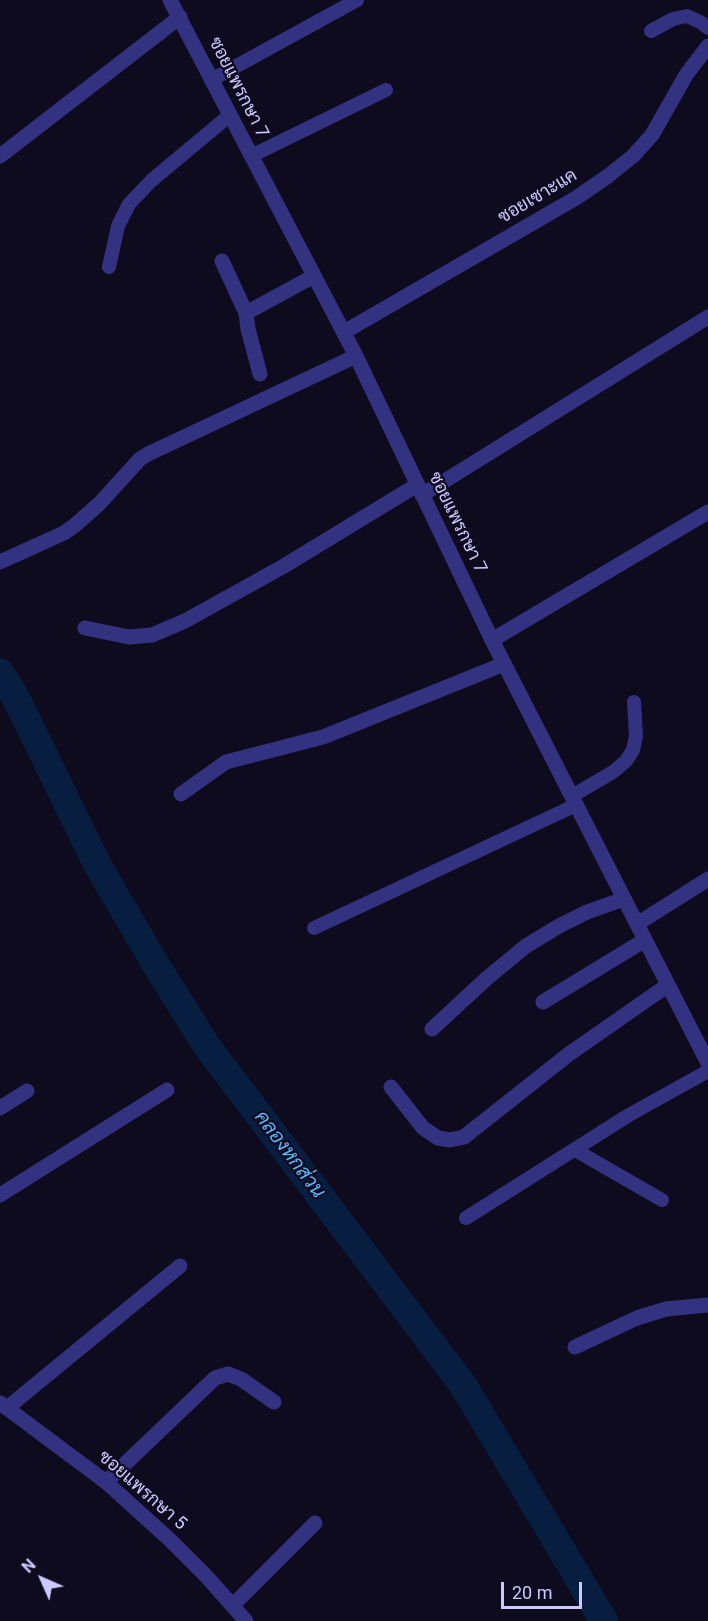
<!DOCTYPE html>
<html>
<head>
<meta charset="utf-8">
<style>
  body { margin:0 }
  #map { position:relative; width:708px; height:1621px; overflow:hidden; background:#0e0b1f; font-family:Roboto,sans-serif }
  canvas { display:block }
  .north { position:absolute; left:12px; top:1549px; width:60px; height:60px; -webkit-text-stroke:4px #0e0b1f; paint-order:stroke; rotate:315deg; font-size:16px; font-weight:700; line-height:24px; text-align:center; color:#cdc8ff }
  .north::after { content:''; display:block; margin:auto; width:21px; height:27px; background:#cdc8ff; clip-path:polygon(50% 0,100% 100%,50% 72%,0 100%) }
  .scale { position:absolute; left:501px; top:1582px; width:81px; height:27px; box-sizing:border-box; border:3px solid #cdc8ff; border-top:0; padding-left:8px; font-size:18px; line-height:21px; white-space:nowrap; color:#cdc8ff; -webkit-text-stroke:4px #0e0b1f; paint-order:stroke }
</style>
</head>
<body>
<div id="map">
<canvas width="708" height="1621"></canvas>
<div class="north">N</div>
<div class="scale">20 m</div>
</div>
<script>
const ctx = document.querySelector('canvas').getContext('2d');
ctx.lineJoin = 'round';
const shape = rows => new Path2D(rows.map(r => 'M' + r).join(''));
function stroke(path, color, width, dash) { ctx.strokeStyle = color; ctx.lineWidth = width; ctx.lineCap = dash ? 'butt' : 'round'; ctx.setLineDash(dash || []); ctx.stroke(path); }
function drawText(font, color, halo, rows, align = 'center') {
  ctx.font = font + ' Roboto,Sarabun,sans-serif'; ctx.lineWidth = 4.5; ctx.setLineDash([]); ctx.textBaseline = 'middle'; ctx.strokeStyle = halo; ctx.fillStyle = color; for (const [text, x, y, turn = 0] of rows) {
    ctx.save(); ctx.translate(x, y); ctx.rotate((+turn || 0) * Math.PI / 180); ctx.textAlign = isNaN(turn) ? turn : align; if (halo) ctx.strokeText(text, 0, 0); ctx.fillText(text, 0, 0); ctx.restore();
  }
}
stroke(shape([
  [0,672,16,698,97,864,153,960,206,1045,463,1385,604,1621]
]), '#081e41', 28);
stroke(shape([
  [651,31,673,19,687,16,700,22,708,28],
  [211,80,357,0],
  [251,156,386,90],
  [109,267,118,226,129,204,152,180,230,115],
  [572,796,613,772,626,761,633,750,636,736,634,702],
  [314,928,576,805],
  [575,1150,662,1200],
  [466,1218,629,1115,708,1071]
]), '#333281', 14);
stroke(shape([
  [170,0,356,356,492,640,708,1063],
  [0,156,180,17],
  [222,261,246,313],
  [344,332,576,198,608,176,633,156,652,135,686,75,708,46],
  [260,374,248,329,246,313,314,276],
  [422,495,708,317],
  [0,562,64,533,74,526,99,504,140,459,148,454,356,356],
  [85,628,129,637,152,635,185,621,284,566,417,485],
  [492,640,708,512],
  [181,794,226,762,323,737,504,664],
  [637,924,708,879],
  [543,1002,645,940],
  [432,1029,486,979,526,946,559,926,587,912,624,899],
  [391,1087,423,1128,438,1138,450,1140,464,1137,569,1054,668,985],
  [0,1108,27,1091],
  [0,1195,167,1090],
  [575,1347,637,1318,666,1309,708,1305],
  [0,1403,106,1482,169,1539,207,1577,246,1621],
  [7,1408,180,1266],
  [106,1482,215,1378,228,1374,241,1379,274,1402],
  [233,1605,315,1523]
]), '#333281', 15);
drawText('18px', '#cdc8ff', '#0e0b1f', [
  ["ซอยแพรกษา 7",238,88,63],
  ["ซอยเซาะแค",538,197,-31],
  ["ซอยแพรกษา 7",457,523,64],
  ["ซอยแพรกษา 5",142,1491,41]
]);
drawText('italic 20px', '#56b5ff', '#0e0b1f', [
  ["คลองหกส่วน",289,1155,53]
]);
</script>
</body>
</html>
